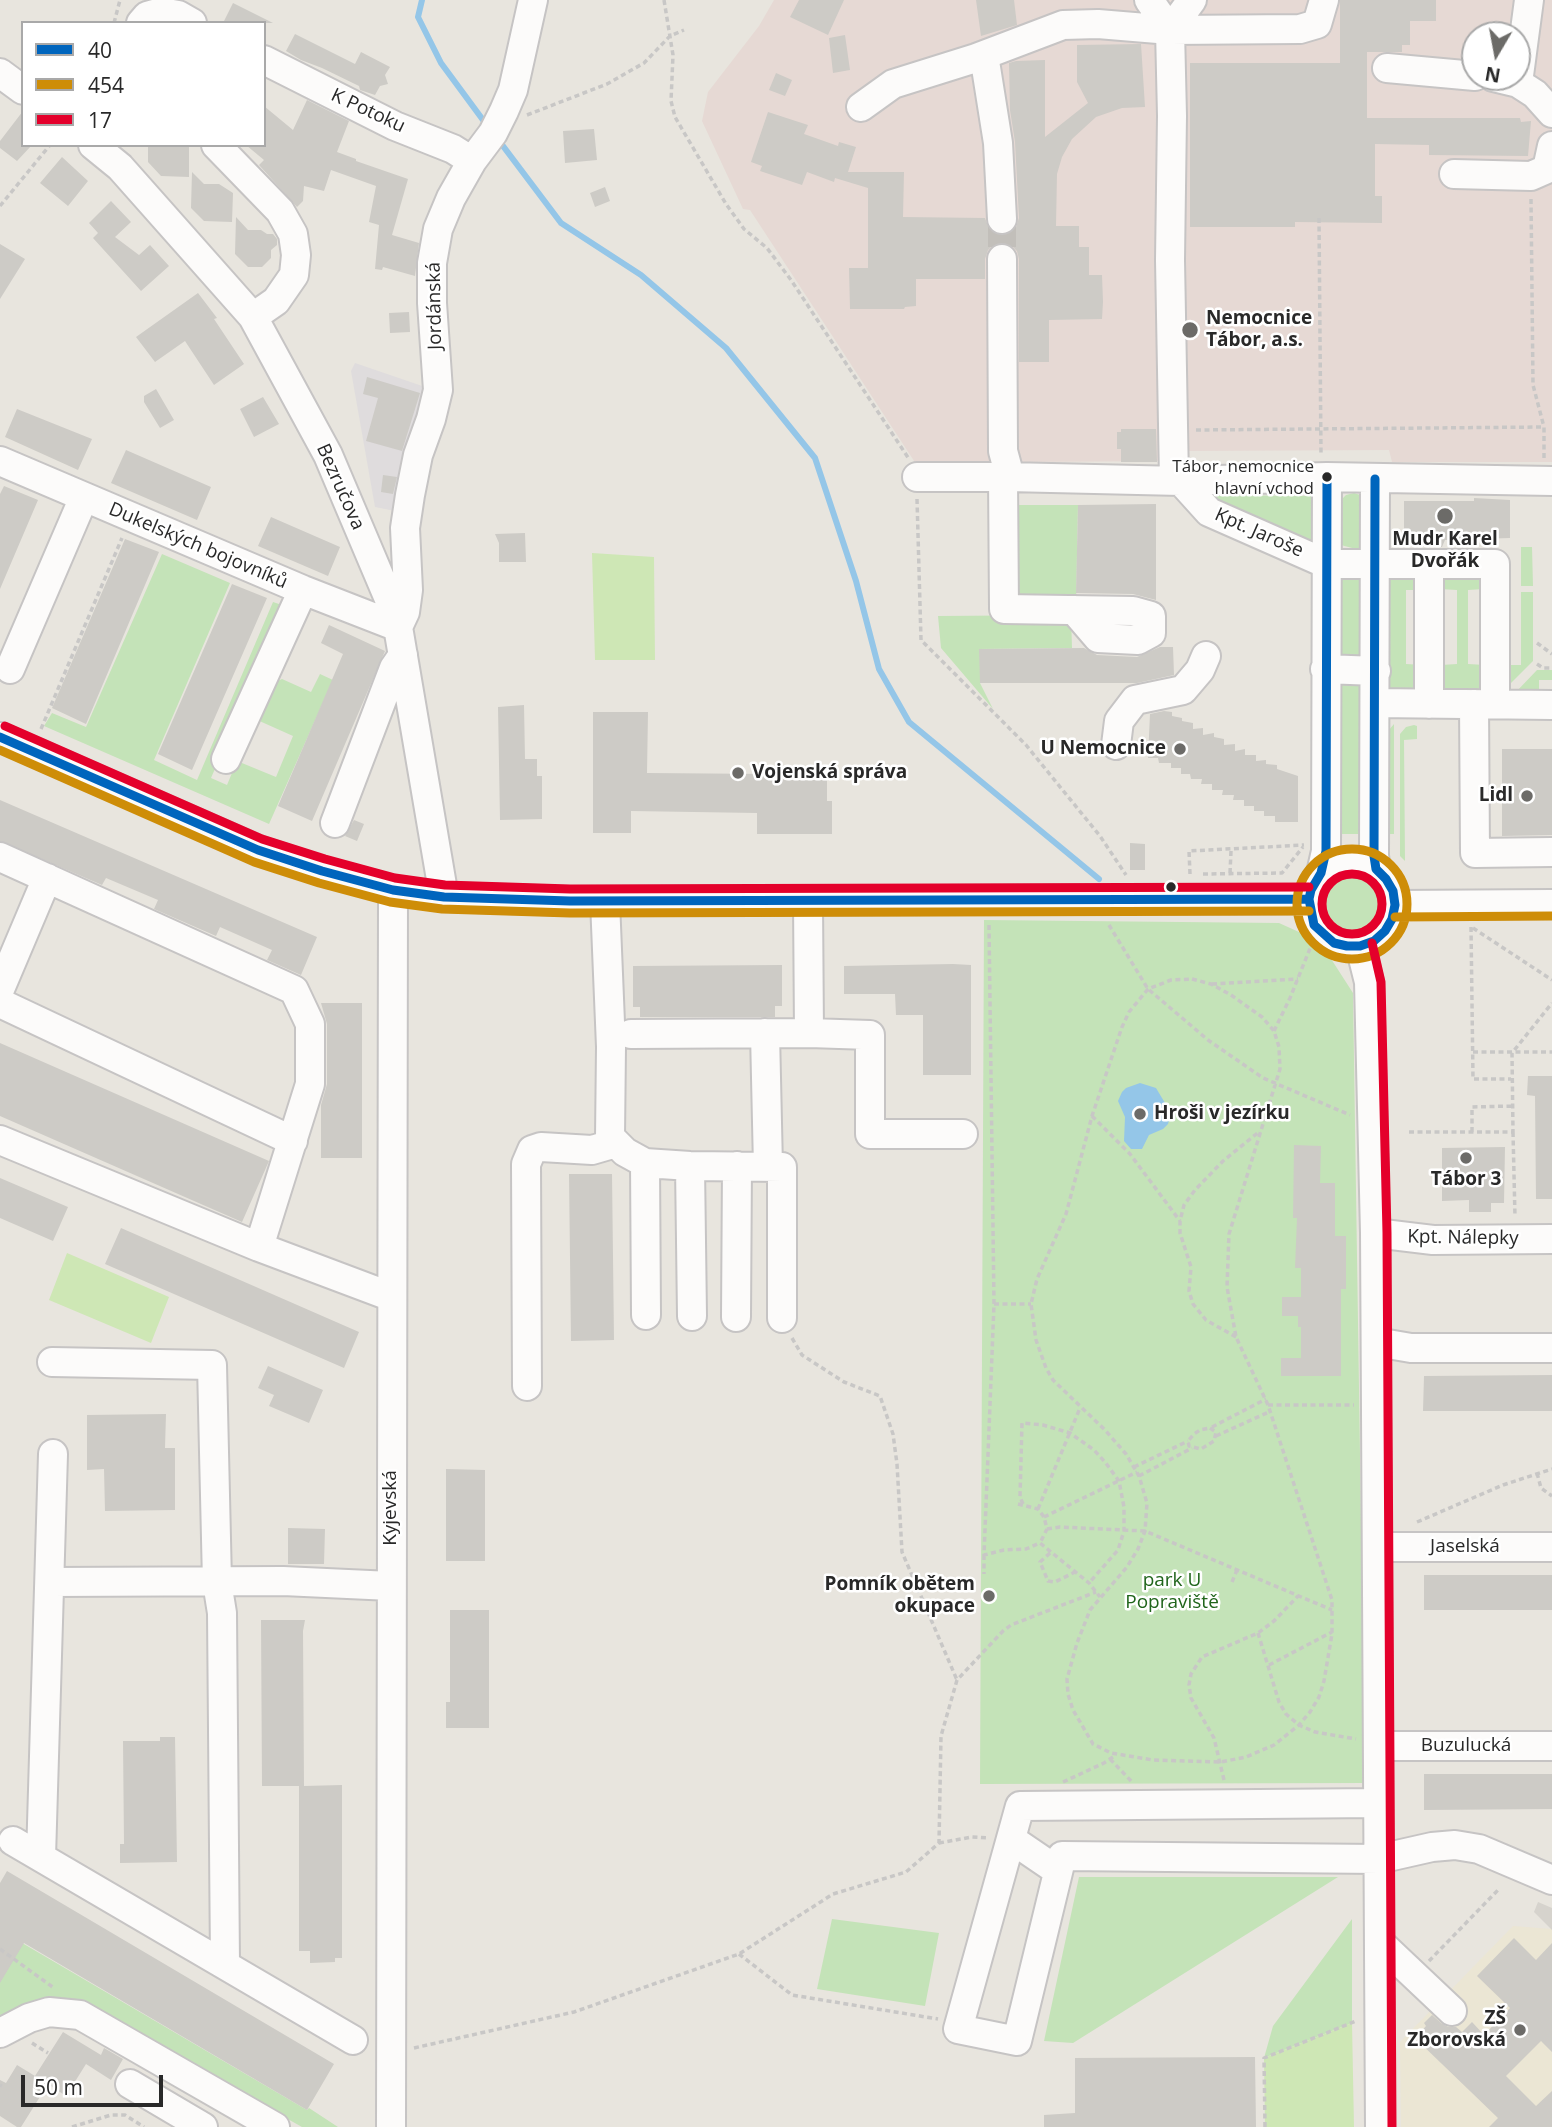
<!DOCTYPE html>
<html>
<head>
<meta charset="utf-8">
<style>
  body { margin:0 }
  #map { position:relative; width:1552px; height:2127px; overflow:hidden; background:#e8e5de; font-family:"Open Sans",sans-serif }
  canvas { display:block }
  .legend { position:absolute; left:21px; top:21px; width:245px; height:126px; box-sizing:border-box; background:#fff; border:2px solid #a9a9a9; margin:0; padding:9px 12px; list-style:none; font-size:21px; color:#292929 }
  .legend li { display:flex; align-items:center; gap:14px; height:35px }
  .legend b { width:35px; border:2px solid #a9a9a9 }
  .north { position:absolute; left:1461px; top:21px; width:70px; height:70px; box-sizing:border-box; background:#fff; border:2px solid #a9a9a9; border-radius:50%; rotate:190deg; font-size:19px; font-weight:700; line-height:28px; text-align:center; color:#292929 }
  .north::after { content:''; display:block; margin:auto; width:24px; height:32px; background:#6c6b68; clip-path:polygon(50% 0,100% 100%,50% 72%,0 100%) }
  .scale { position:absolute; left:21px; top:2075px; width:142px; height:32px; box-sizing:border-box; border:4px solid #292929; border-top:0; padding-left:9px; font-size:21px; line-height:24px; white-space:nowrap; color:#292929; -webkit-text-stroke:5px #fff; paint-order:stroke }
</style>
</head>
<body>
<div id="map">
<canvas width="1552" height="2127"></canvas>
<ul class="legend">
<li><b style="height:9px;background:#0065bd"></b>40</li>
<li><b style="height:9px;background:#ce8d08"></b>454</li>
<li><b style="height:9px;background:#e4002b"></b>17</li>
</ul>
<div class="north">N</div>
<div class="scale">50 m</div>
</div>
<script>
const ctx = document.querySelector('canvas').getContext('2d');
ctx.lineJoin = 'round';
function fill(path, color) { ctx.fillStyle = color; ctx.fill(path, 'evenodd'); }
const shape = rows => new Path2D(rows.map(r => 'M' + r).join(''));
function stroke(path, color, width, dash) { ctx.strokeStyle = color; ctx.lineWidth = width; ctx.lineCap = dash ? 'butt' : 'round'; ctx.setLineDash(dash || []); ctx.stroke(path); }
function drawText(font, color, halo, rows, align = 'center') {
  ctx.font = font + ' "Open Sans",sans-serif'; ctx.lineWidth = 5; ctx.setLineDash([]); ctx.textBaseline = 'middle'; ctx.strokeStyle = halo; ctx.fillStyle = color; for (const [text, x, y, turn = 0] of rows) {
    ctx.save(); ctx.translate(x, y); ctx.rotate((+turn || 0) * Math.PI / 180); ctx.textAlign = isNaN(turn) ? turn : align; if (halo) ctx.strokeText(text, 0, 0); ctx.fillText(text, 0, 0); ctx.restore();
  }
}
fill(shape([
  [355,363,431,389,400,512,375,507,351,371]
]), '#dfdcdd');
fill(shape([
  [1513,1926,1552,1929,1552,2127,1401,2127,1400,2042]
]), '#ebe6d4');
fill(shape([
  [774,0,1552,0,1552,462,1392,462,1389,450,1186,451,1185,461,1015,462,920,470,750,210,743,209,702,121,708,92,759,26],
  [1475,35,1517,35,1517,77,1475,77]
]), '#e6d9d4');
fill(shape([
  [1354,493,1363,496,1370,544,1356,549,1337,544,1340,501,1346,495],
  [1210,495,1312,496,1312,541,1213,499],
  [1006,505,1078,505,1076,606,1007,606],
  [1521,547,1532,547,1533,586,1521,586],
  [162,554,230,583,154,760,197,780,273,602,285,606,211,778,227,785,237,761,276,777,293,736,255,719,269,685,282,679,311,692,320,674,333,680,269,824,44,726,52,713,86,727],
  [1348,573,1369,579,1369,660,1337,659,1337,579],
  [1386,574,1423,574,1422,590,1406,590,1406,664,1423,665,1423,697,1386,697],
  [1439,574,1484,574,1484,589,1468,590,1468,664,1485,665,1485,697,1441,697,1441,665,1457,664,1457,590,1439,589],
  [1521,592,1533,592,1533,661,1508,686,1504,665,1521,665],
  [1071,615,1072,648,980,649,980,683,993,709,941,648,938,616],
  [1537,670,1552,670,1552,680,1539,680,1539,697,1515,693],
  [1343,682,1366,684,1369,834,1336,834,1339,685],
  [1394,724,1394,834,1385,834,1388,731],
  [1414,725,1417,726,1417,739,1404,740,1405,861,1400,856,1400,734,1406,727],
  '1325 903a28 28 0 1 1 56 0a28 28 0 1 1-56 0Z',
  [984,920,1279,923,1299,932,1326,951,1353,993,1365,1783,980,1784],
  [1079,1877,1338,1877,1073,2043,1044,2041],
  [832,1919,939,1933,925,2006,817,1989],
  [1352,1919,1352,2023,1264,2058,1273,2026],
  [0,1930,307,2110,309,2108,338,2127,302,2127,97,2012,0,2024]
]), '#c4e3b8');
fill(shape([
  [592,553,654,557,655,660,595,660],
  [67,1253,169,1297,151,1343,49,1300],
  [1352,2023,1354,2127,1265,2127,1264,2058]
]), '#cee7b5');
fill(shape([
  [1538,1902,1552,1908,1552,1930,1534,1912]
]), '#d6d3cd');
fill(shape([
  [1140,1083,1156,1088,1171,1113,1168,1124,1163,1129,1149,1135,1142,1149,1131,1149,1124,1141,1125,1117,1118,1101,1122,1092,1126,1088]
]), '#94c6e8');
stroke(shape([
  [422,0,418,17,441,63,483,120],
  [503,146,561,223,641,275,726,348,815,458,856,581,879,669,909,722,1099,879]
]), '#94c6e8', 6);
fill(shape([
  [799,0,844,0,828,35,790,17],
  [976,0,1014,0,1017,25,981,36],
  [1340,0,1436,0,1436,21,1410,21,1410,45,1402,45,1402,52,1367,52,1367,118,1520,118,1521,122,1531,121,1528,156,1429,155,1429,145,1375,144,1375,196,1382,196,1382,223,1295,222,1295,227,1190,227,1190,63,1340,63],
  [233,3,273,23,223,23],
  [295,34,355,64,361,52,390,67,385,75,388,84,380,86,375,95,360,90,359,86,322,68,301,60,286,51],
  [845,35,850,70,833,73,829,38],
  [1141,44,1145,107,1122,108,1096,117,1072,139,1062,157,1057,174,1056,226,1079,226,1079,247,1089,247,1089,275,1102,275,1103,302,1102,319,1049,320,1049,362,1019,362,1019,259,1017,251,1011,245,1001,242,993,245,988,250,985,259,985,279,916,279,916,306,905,307,904,309,850,309,849,268,868,268,868,188,835,178,834,182,807,172,802,185,760,171,762,166,751,162,768,112,808,125,804,134,838,146,839,142,856,147,848,172,904,172,903,217,985,218,989,229,995,234,1004,235,1010,233,1016,227,1019,218,1015,142,1010,110,1009,63,1016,61,1045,60,1045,137,1088,103,1077,82,1077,45],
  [776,73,792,80,785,96,769,90],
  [307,100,349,121,337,152,356,159,356,161,408,179,392,235,419,243,415,276,383,267,382,270,375,269,379,225,369,222,376,186,331,170,324,191,304,186,303,201,297,207,259,165,264,160,246,145,264,145,264,106,293,130],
  [23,111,23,145,32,145,17,161,0,148,0,141],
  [594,129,597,160,565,163,563,131],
  [148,145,189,145,189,177,161,176,148,162],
  [62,157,88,181,68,206,40,183],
  [192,172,204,184,219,184,233,193,232,222,204,221,191,208],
  [605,187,610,201,595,207,590,193],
  [111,201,131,222,115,237,139,255,150,245,169,266,141,291,93,238,98,233,89,223],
  [236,217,248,230,261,230,267,234,273,234,277,239,277,245,271,250,271,258,262,267,248,267,235,254],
  [0,244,25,259,0,299],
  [198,293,217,318,214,319,244,364,214,385,185,341,155,362,136,337],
  [409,312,410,332,390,333,389,313],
  [367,377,420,393,402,451,366,441,378,398,363,394],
  [156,389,174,420,160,428,144,402,144,396],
  [263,397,279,424,254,437,240,409],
  [17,409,92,439,78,470,5,437],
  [1121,429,1156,429,1157,462,1121,462,1121,449,1117,449,1117,432,1121,432],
  [126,450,211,487,197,520,111,483],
  [383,475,397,477,393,494,381,492],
  [4,486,38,500,0,589,0,494],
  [1474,498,1510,500,1510,538,1445,540,1442,547,1426,547,1423,537,1412,537,1412,532,1404,532,1404,501,1474,501],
  [1156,504,1156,600,1133,594,1076,593,1078,505],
  [271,517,340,547,328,576,258,546],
  [525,533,526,562,499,562,499,543,495,534],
  [125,539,159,552,86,724,52,708],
  [232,584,267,598,192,770,158,754],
  [329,625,385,651,312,821,278,806,343,654,321,643],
  [1160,647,1173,647,1174,675,1137,683,980,683,979,649,1084,648,1097,655,1137,657],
  [524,705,525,759,537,759,537,776,542,776,542,819,500,820,498,707],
  [1164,711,1172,712,1172,716,1182,718,1182,721,1193,723,1193,729,1203,728,1203,735,1214,733,1214,737,1224,739,1224,745,1235,744,1235,751,1245,749,1245,755,1256,755,1256,761,1266,760,1266,764,1277,765,1277,769,1298,776,1298,822,1275,822,1275,816,1264,816,1264,811,1254,811,1254,806,1244,806,1244,800,1233,800,1234,795,1222,795,1223,790,1212,790,1212,784,1201,784,1202,779,1191,779,1190,774,1181,774,1181,768,1171,768,1171,763,1159,763,1158,758,1148,758,1150,714],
  [593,712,648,712,647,773,771,774,771,770,813,771,813,780,827,780,827,801,832,801,832,834,757,834,757,813,631,811,631,833,593,833],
  [1502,749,1552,749,1552,835,1502,836],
  [0,800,317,937,301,975,267,960,272,950,220,927,216,936,154,909,158,900,106,878,102,885,0,841],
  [354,820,364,824,357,841,345,836],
  [1130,843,1145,844,1145,870,1130,870],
  [953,964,971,965,971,1075,923,1075,923,1015,896,1015,895,994,844,994,844,966],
  [782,965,782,1006,775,1006,775,1017,640,1017,640,1007,633,1007,633,966],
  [321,1003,362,1003,362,1158,321,1158,321,1105,327,1084,327,1024],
  [0,1043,269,1161,242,1222,0,1116],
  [1528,1076,1552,1076,1552,1199,1536,1199,1535,1096,1527,1095],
  [1294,1145,1321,1146,1320,1183,1335,1183,1335,1236,1346,1236,1346,1289,1341,1289,1341,1376,1281,1376,1281,1358,1301,1358,1301,1327,1298,1327,1298,1316,1282,1316,1282,1297,1301,1297,1301,1268,1295,1268,1297,1218,1293,1218],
  [1505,1147,1504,1203,1491,1203,1491,1212,1469,1212,1469,1200,1442,1201,1442,1148],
  [569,1174,612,1174,614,1340,571,1341],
  [0,1178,68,1207,53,1241,0,1218],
  [121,1228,359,1332,344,1368,105,1264],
  [268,1366,323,1390,309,1423,269,1406,274,1395,258,1388],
  [1552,1375,1552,1411,1423,1411,1424,1376],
  [166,1414,165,1448,175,1448,175,1510,105,1511,104,1469,87,1470,87,1415],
  [446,1469,485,1470,485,1561,446,1561],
  [288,1528,325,1529,324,1564,288,1564],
  [1424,1575,1552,1575,1552,1610,1424,1610],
  [450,1610,489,1610,489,1728,446,1728,446,1702,450,1702],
  [261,1620,305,1620,303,1631,304,1786,342,1785,342,1958,335,1958,335,1962,310,1963,310,1951,299,1951,299,1786,262,1786],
  [160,1737,175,1737,177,1862,120,1863,120,1844,124,1844,123,1741,160,1741],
  [1424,1774,1552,1774,1552,1809,1424,1810],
  [7,1871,334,2064,307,2110,24,1943,0,1983,0,1883],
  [1514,1938,1536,1960,1552,1943,1552,2052,1541,2041,1506,2076,1536,2106,1552,2091,1552,2127,1489,2127,1498,2118,1415,2038,1426,2026,1424,2023,1432,2015,1441,2023,1448,2027,1456,2027,1462,2032,1472,2022,1484,2035,1510,2008,1477,1976],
  [63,2032,101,2055,104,2048,123,2059,111,2080,86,2064,66,2096,48,2084,21,2127,17,2127,0,2116,0,2080,6,2083,17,2065,35,2076],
  [1255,2057,1256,2127,1044,2127,1044,2115,1075,2113,1075,2058]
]), '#cdcbc6');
stroke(shape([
  [1002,219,1002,259]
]), '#c2bfba', 28, [28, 14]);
const minor = shape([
  [1149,0,1170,30],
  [141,23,147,16,161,12,178,15,192,23],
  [984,55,998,143,1002,219],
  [264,60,395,126,453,149,472,161],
  [1387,68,1475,76],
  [0,73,23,90],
  [1493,77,1518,83,1535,94,1552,113],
  [1518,83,1529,0],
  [861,107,893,84,976,58,1063,25,1098,24,1170,30,1300,29,1317,24,1324,0],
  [93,145,120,167,253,317,328,455,392,606,398,627,444,897],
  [216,145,280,211,293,234,296,255,294,275,276,301,253,317],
  [1454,174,1531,176,1547,169,1552,146],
  [1002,259,1003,451,1010,477],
  [0,461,303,590,398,627],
  [917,477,1008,477,1181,481,1327,477,1552,481],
  [1003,477,1004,609,1133,611,1151,616,1151,633,1138,640,1098,638,1074,610],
  [1375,479,1374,856,1376,869],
  [1174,480,1170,260,1172,116,1170,30,1192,0],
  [1181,481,1209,512,1327,564,1495,564,1495,704],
  [1429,564,1429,704],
  [398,627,405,612,408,590,405,528,410,495,418,455,431,419,438,390,432,303,432,263,438,229,451,198,472,161,493,133,504,111,513,90,533,0],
  [10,669,84,497],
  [1325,669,1376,671],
  [1376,703,1552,705],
  [1474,704,1475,853,1552,852],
  [0,737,258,850,322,871,393,890,444,897,570,901,1309,899],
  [1116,745,1119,721,1135,700,1183,690,1200,670,1206,656],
  [226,759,303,590],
  [335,823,394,668,403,655],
  [0,857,294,990,310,1024,310,1084,259,1247],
  '1309 904a43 43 0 1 1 86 0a43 43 0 1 1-86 0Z',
  [1321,873,1326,851,1327,477],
  [605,901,611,1047,610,1137,625,1152,645,1163,690,1166,782,1167,782,1318],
  [1395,905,1552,904],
  [1360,946,1369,982,1375,1233,1380,2127],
  [0,989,47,878],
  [0,1003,293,1141],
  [765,1033,768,1167],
  [809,1033,870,1035,870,1134,963,1134],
  [631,1034,809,1033,808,902],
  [0,1140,259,1247,392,1297],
  [645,1163,646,1315],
  [690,1166,692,1316],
  [1375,1233,1433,1240,1552,1239],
  [736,1317,737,1166],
  [1376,1342,1411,1348,1552,1348],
  [52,1362,212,1365,217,1582,222,1613,225,1964],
  [527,1386,526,1164,532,1150,541,1147,592,1150,616,1143],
  [1378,1547,1552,1547],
  [50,1582,283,1581,391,1586],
  [1379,1746,1552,1746],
  [1378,1803,1020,1806,958,2029,1017,2041,1062,1856,1379,1859,1432,1847,1455,1845,1479,1849,1552,1880],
  [1011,1839,1058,1871],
  [13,1841,353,2040],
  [41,1857,53,1454],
  [1379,1942,1452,2011],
  [0,2033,29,2018,49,2012,80,2015,275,2127],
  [130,2084,203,2127],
  [391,2127,393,890]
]);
stroke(minor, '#c6c4c4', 32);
stroke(shape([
  [664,0,673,55,671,101,675,117,726,204,744,229,767,248,791,280,909,459],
  [114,23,120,0],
  [527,115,607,84,644,63,670,36,684,30],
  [1531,199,1533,385,1544,427],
  [0,206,50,145],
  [1319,218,1321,455],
  [1196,430,1544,427,1544,460],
  [917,499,921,640,1026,745,1100,836,1126,875],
  [1537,643,1552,654],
  [1537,664,1543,668,1552,668],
  [41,729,122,538],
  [1230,873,1231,851],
  [1190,874,1189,851,1304,845],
  [1203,874,1282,873,1303,847],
  [989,925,994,1304,984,1555,1004,1550,1026,1549,1040,1543,1089,1583,1100,1597],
  [1109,925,1148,989,1208,1040,1263,1078,1350,1115],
  [1471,927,1473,1079,1511,1079],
  [1473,928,1552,980],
  [1192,979,1211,984,1231,995,1262,1017,1274,1031,1279,1047,1280,1069,1229,1234,1227,1287,1236,1337,1268,1405,1332,1600,1332,1634,1324,1681,1319,1697,1310,1712,1299,1725,1274,1745,1246,1757,1221,1762,1153,1760,1111,1753,1093,1744,1073,1710,1068,1694,1067,1679,1077,1643,1090,1610,1127,1567,1138,1549,1145,1531,1147,1503,1139,1476,1126,1454,1105,1430,1053,1380,1046,1368,1036,1340,1031,1304,1037,1279,1066,1214,1092,1116,1122,1027,1129,1012,1148,989,1171,980,1192,979],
  [1212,984,1298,979],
  [1274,1031,1290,998,1311,946],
  [1473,1052,1552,1052],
  [1092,1116,1130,1154,1180,1221],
  [1409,1132,1513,1132,1512,1053,1552,1003],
  [1472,1132,1472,1107,1513,1106],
  [1513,1132,1515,1217],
  [994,1304,1031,1304],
  [1236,1337,1206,1320,1193,1304,1189,1291,1191,1267,1180,1233,1180,1221,1184,1205,1195,1190,1223,1161,1260,1131],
  [792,1338,802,1355,844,1382,880,1396,893,1434,897,1464,902,1552,957,1680],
  [1268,1405,1354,1405],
  [1212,1427,1266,1399],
  [1210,1428,1216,1432,1214,1441,1201,1449,1189,1446,1188,1441,1194,1434,1200,1430,1210,1428],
  [1216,1436,1271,1411],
  [1134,1467,1188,1441],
  [1537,1473,1541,1488,1552,1496],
  [1139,1476,1192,1448],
  [1018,1504,1038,1509,1044,1517,1047,1529,1040,1543],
  [1023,1504,1020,1497,1022,1423,1043,1425,1070,1433,1094,1450,1105,1462,1119,1481,1124,1507,1124,1531,1118,1550,1089,1583],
  [1038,1509,1080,1408],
  [1044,1517,1137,1472],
  [1417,1522,1503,1485,1552,1469],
  [1047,1529,1060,1527,1145,1531,1332,1610],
  [1050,1553,1040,1562,1048,1581,1055,1582,1075,1572],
  [984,1555,984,1574],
  [1232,1582,1237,1570],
  [1258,1633,1279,1702,1286,1714,1299,1725,1315,1732,1356,1739],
  [1269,1665,1332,1632],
  [1110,1759,1133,1783],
  [1224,1780,1214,1738,1191,1698,1189,1685,1191,1674,1202,1657,1258,1633,1274,1621,1298,1596],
  [1063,1782,1104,1763,1116,1755],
  [939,1843,972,1837,989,1838],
  [0,1949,54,1988],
  [739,1954,792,1995,938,2019],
  [1429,1961,1498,1890],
  [32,2043,48,2053],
  [414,2048,574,2012,739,1954,833,1894,906,1872,939,1843,941,1736,957,1680,1003,1631,1011,1625,1096,1592],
  [0,2085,2,2086],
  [72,2127,111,2115,125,2115,144,2127],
  [1265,2127,1264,2058,1356,2021]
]), '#c8c7c6', 3.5, [5, 3.5]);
stroke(minor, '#fcfbfa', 28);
stroke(shape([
  [1327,477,1326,851,1321,873,1311,890,1309,899,1314,925,1334,943,1347,946,1360,946,1374,941,1385,931,1392,919,1395,905,1393,891,1386,879,1376,869,1374,856,1375,479],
  [0,737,258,850,322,871,393,890,444,897,570,901,1309,899]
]), '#0065bd', 9);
stroke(shape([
  [0,750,254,862,319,883,390,902,442,909,570,913,1309,911],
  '1297 904a55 55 0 1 1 110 0a55 55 0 1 1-110 0Z',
  [1395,917,1552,916]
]), '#ce8d08', 9);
stroke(shape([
  [5,726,262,839,325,859,395,878,445,885,570,889,1309,887],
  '1322 904a30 30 0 1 1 60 0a30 30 0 1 1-60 0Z',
  [1372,943,1381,982,1387,1233,1392,2127]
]), '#e4002b', 9);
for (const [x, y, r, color] of [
  [1190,330,9,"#6c6b68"],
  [1327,477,6,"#292929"],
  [1445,516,9,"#6c6b68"],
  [1180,749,7,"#6c6b68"],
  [738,773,7,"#6c6b68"],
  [1527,796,7,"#6c6b68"],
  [1171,887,6,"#292929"],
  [1140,1114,7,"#6c6b68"],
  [1466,1158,7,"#6c6b68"],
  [989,1596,7,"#6c6b68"],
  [1520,2030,7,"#6c6b68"]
]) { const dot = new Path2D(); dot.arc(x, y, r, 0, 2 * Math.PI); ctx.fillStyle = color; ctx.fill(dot); stroke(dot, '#fff', 2.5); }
drawText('17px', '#292929', '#fff', [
  ["Tábor, nemocnice",1314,467],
  ["hlavní vchod",1314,489]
], 'right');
drawText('19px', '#292929', '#fff', [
  ["K Potoku",368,111,25],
  ["Jordánská",435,306,-91],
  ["Bezručova",340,487,66],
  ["Kpt. Jaroše",1259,533,24],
  ["Dukelských bojovníků",198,546,23],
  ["Kpt. Nálepky",1463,1238,1],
  ["Kyjevská",391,1508,-90],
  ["Jaselská",1465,1547],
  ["Buzulucká",1466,1746]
]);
drawText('bold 19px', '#292929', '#fff', [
  ["Nemocnice",1206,319,"left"],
  ["Tábor, a.s.",1206,341,"left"],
  ["Mudr Karel",1445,540,"center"],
  ["Dvořák",1445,562,"center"],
  ["U Nemocnice",1166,749],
  ["Vojenská správa",752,773,"left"],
  ["Lidl",1513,796],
  ["Hroši v jezírku",1154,1114,"left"],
  ["Tábor 3",1466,1180,"center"],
  ["Pomník obětem",975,1585],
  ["okupace",975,1607],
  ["ZŠ",1506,2019],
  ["Zborovská",1506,2041]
], 'right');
drawText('19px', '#20651b', '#fff', [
  ["park U",1172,1581],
  ["Popraviště",1172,1603]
]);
</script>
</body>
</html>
